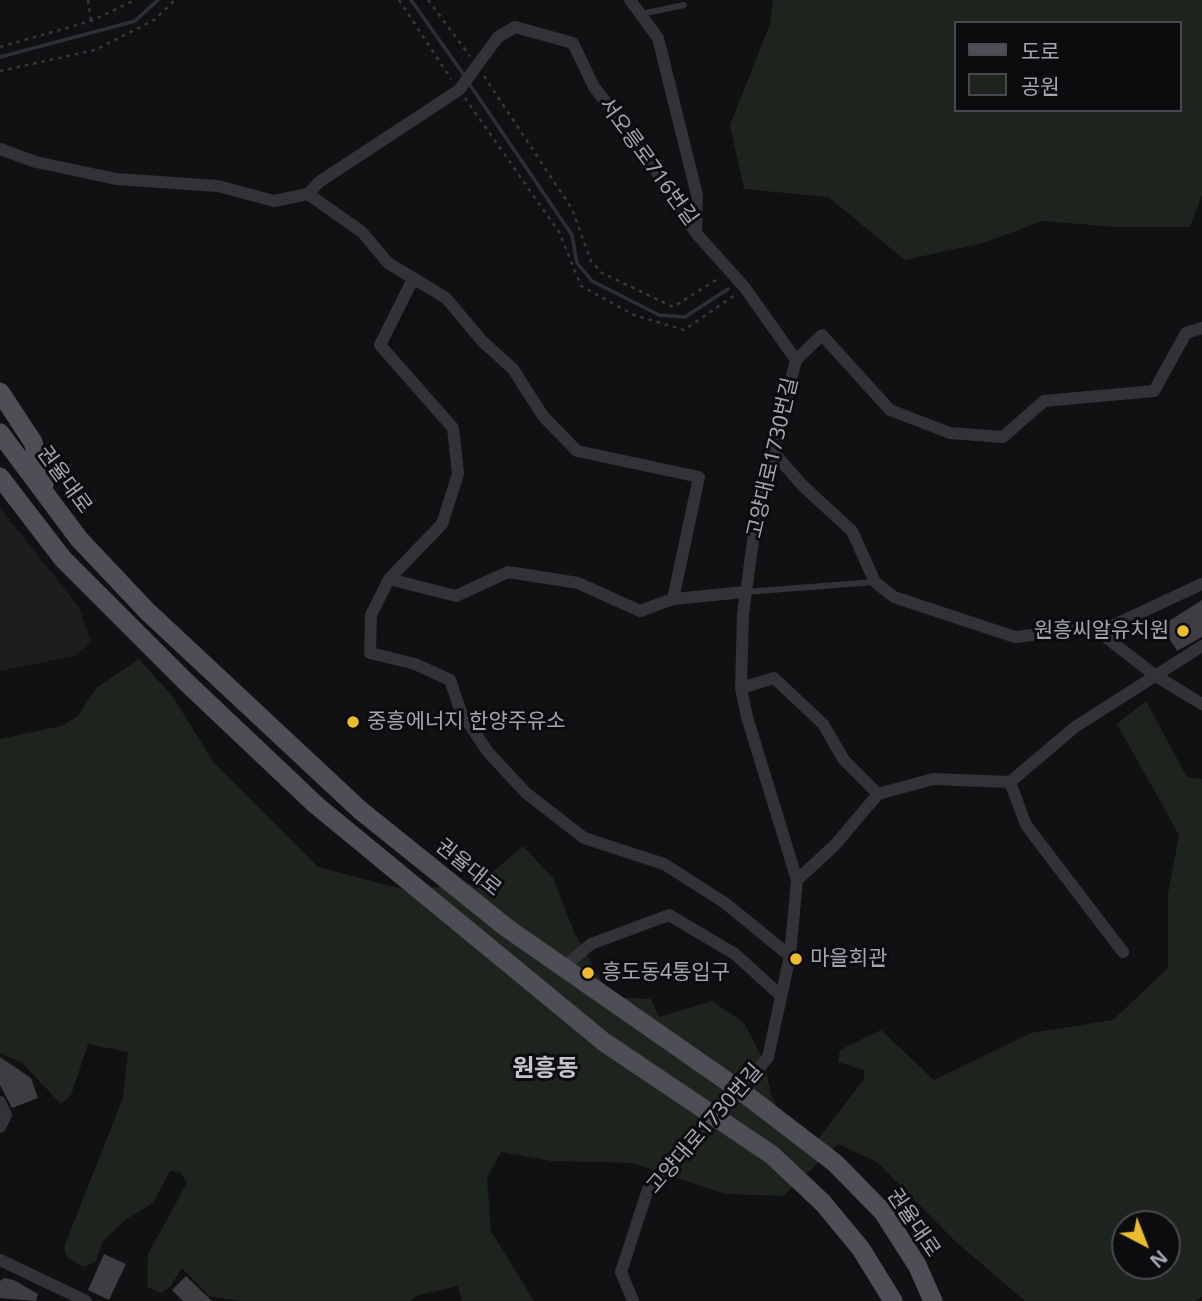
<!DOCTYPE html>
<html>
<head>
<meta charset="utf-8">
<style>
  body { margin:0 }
  #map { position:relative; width:1202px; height:1301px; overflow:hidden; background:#111012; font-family:"Noto Sans","Noto Sans KR",sans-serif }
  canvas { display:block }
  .legend { position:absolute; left:954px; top:21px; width:228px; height:91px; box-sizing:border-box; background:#0c0b0d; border:2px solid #48494f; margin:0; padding:9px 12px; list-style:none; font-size:21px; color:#a2a6b2 }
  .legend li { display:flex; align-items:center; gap:14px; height:35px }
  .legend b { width:35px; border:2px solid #48494f }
  .north { position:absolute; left:1111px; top:1210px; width:70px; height:70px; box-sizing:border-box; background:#0c0b0d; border:2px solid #48494f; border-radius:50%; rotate:138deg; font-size:19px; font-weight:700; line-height:28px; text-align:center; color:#a2a6b2 }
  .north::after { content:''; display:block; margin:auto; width:24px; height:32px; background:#ebbd2f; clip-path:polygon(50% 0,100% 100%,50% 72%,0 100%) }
</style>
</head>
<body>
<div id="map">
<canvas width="1202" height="1301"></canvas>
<ul class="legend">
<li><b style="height:9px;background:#4e4f56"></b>도로</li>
<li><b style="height:19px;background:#1d241e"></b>공원</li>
</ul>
<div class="north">N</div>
</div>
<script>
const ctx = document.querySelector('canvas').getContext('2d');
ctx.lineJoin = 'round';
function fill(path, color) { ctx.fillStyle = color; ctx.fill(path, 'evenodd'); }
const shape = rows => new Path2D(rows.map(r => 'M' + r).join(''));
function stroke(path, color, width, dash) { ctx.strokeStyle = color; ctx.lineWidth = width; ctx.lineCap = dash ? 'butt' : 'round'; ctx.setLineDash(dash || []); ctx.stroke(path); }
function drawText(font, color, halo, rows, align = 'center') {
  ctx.font = font + ' "Noto Sans","Noto Sans KR",sans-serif'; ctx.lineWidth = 6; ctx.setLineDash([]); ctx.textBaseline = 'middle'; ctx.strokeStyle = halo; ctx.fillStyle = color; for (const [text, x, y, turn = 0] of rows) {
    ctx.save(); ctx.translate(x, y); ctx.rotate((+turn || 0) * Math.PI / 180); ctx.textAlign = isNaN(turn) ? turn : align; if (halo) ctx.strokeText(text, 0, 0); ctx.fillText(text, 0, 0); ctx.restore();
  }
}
fill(shape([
  [0,508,79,607,91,642,75,656,0,671]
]), '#1d1c1f');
fill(shape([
  [773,0,1202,0,1202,195,1190,227,1116,227,1043,221,983,243,905,260,828,197,744,189,730,125,770,24],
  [955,23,1179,23,1179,110,955,110],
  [139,659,173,697,214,763,318,867,406,890,480,883,523,846,553,878,574,932,610,997,651,999,659,1017,712,1001,744,1023,764,1061,771,1095,788,1131,818,1139,864,1079,864,1070,838,1062,840,1050,881,1030,934,1080,1031,1033,1113,1020,1168,968,1168,893,1179,835,1117,724,1146,701,1187,777,1202,779,1202,1297,1195,1301,1025,1301,955,1241,877,1162,838,1144,783,1196,725,1194,632,1163,551,1161,501,1152,487,1178,491,1231,534,1301,462,1301,458,1286,416,1296,411,1301,241,1301,209,1296,182,1268,170,1287,161,1293,147,1287,148,1254,187,1183,180,1172,170,1171,153,1203,125,1220,104,1240,95,1262,83,1267,67,1257,64,1247,123,1098,128,1052,88,1044,71,1095,61,1104,22,1063,0,1053,0,739,61,726,78,716,96,688],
  [1125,1224,1167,1224,1167,1266,1125,1266]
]), '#1d241e');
stroke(shape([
  [411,0,464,75],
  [0,57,135,21,158,0],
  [468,82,572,235,577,263,592,281,659,315,685,317,728,289]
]), '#293037', 3.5);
fill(shape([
  [1202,600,1202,637,1177,651,1161,626],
  [0,1057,31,1078,38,1098,12,1108,0,1085],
  [104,1254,126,1264,109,1300,88,1290],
  [186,1276,212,1301,183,1301,172,1290],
  [4,1278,14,1280,38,1294,36,1301,0,1298,0,1281]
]), '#3d3d42');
stroke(shape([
  [88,0,91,21],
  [399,0,451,79],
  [428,0,470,56],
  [0,47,91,21,135,0],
  [0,71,95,50,154,20,175,0],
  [484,76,572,209,591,261,602,273,673,307,719,278],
  [465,98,559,232,581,286,634,315,684,330,735,295]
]), '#38393e', 2.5, [3.5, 5]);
stroke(shape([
  [641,14,684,5],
  [745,592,875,582]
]), '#323237', 6);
stroke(shape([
  [630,0,658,38,697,195,696,233],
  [0,149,36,162,116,179,218,186,274,201,308,194,319,182,459,90,498,37,515,27,573,43,594,87,641,147,696,233,745,288,796,360,756,519,743,614,741,688,747,717,797,880,790,956,768,1057,741,1091,648,1189,621,1272,633,1301],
  [308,194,362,232,388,263,446,298,482,341,513,369,543,416,577,451,699,477,673,599,745,592],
  [413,279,380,345,453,428,458,474,442,524,389,579,371,615,370,653,415,664,450,680,461,712,488,752,526,793,584,838,664,864,725,903,790,956],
  [796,360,822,335,890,410,950,433,1003,437,1044,401,1154,391,1186,333,1202,328],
  [774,453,803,486,852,531,875,582,894,597,1015,637,1085,629,1099,632,1202,584],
  [389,579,456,596,508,572,578,583,640,611,673,599],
  [1099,632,1156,676,1202,704],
  [741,688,774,678,823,724,844,760,878,794],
  [1010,782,1026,825,1123,952],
  [797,880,835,845,878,794,933,779,1010,782,1075,727,1202,646],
  [562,968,591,944,669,915,735,954,780,995],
  [0,1102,6,1115,0,1127],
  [0,1260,86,1301]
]), '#323237', 12);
stroke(shape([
  [0,392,33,442,44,485],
  [0,433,79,539,147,611,360,810,507,928,741,1091,835,1163,883,1212,917,1265,933,1301],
  [0,477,63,559,186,682,316,805,604,1042,772,1155,823,1203,861,1249,893,1301]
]), '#4e4f56', 19);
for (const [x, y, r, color] of [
  [1183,631,7,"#ebbd2f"],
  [353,722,7,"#ebbd2f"],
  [796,959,7,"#ebbd2f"],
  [588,973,7,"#ebbd2f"]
]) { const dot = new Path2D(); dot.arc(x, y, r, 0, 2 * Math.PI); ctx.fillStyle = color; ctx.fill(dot); stroke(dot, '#0c0b0d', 2.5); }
drawText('21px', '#a2a6b2', '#0c0b0d', [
  ["서오릉로716번길",648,162,54],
  ["고양대로1730번길",773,458,-77],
  ["권율대로",64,480,54],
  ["권율대로",468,868,39],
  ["고양대로1730번길",705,1129,-49],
  ["권율대로",913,1223,56]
]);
drawText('21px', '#a2a6b2', '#0c0b0d', [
  ["원흥씨알유치원",1169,631,"right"],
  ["중흥에너지 한양주유소",367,722],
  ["마을회관",810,959],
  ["흥도동4통입구",602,973]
], 'left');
drawText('bold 24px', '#c3c5ce', '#0c0b0d', [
  ["원흥동",545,1069]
]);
</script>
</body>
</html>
